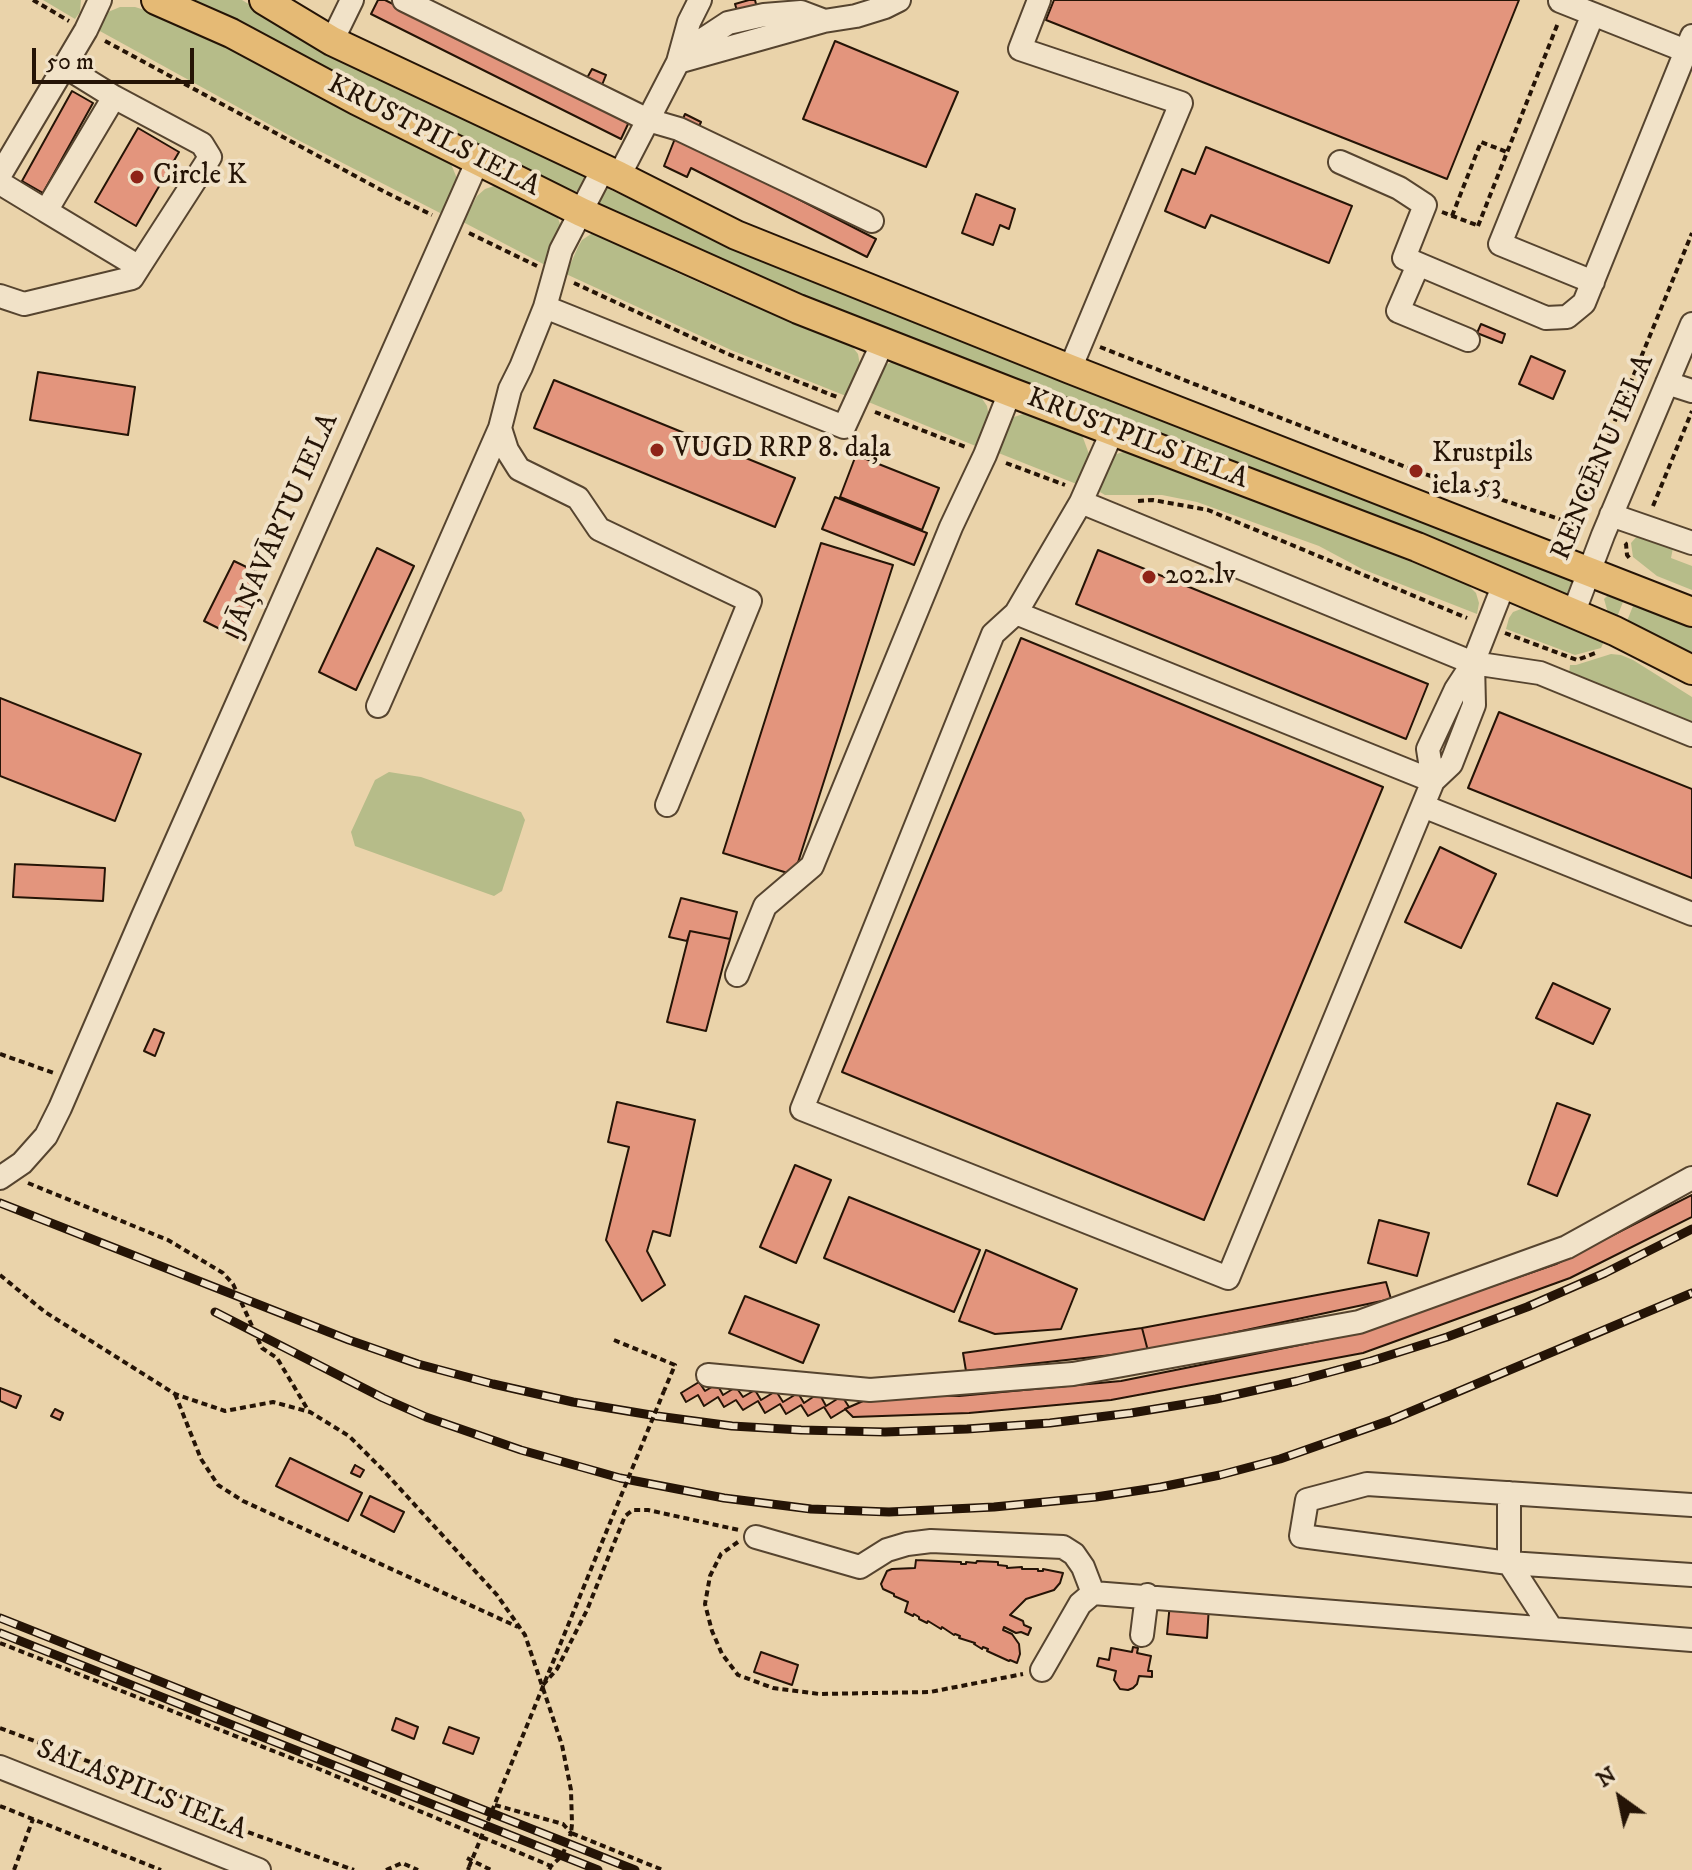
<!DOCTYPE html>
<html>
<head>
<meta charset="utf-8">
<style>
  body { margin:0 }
  #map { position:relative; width:1692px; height:1870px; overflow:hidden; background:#ead3aa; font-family:"IM FELL DW Pica",serif }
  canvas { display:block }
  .north { position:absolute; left:1580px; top:1758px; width:80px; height:80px; -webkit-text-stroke:6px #f1e2c8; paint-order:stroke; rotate:327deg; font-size:22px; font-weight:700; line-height:32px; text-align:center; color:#251406 }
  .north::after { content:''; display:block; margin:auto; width:28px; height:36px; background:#251406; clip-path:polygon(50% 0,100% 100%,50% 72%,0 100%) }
  .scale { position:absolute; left:32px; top:48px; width:162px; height:36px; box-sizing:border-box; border:4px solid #251406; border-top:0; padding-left:10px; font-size:24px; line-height:28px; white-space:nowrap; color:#251406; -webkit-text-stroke:6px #f1e2c8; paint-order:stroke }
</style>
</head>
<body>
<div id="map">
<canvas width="1692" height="1870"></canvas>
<div class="north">N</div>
<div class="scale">50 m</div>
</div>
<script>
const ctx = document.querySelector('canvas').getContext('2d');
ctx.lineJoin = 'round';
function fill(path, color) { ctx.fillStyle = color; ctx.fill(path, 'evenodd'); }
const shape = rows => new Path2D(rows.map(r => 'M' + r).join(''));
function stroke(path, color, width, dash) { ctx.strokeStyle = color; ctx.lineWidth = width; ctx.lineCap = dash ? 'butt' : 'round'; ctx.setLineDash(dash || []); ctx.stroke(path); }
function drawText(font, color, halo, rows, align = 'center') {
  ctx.font = font + ' "IM FELL DW Pica",serif'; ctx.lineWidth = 8; ctx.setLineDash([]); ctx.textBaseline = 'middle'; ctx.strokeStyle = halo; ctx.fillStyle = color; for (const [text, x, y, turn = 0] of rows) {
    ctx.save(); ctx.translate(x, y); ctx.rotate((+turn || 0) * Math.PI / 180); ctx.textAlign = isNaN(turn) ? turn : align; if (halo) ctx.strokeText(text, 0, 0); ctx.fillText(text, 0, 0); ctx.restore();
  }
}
fill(shape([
  [43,0,81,0,80,12,75,19],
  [183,0,242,0,295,32,396,88,582,175,586,180,579,191,572,192,244,28],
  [120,7,135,7,183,22,444,158,451,164,456,176,457,189,444,215,294,138,98,30,108,12],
  [600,185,694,229,1573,577,1576,584,1571,595,1482,562,744,273,593,201],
  [494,186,503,186,552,210,558,218,561,227,547,266,463,222,477,196,485,189],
  [603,232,671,270,727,295,851,345,858,354,860,365,858,377,851,391,846,396,731,350,566,274,578,247,582,240,591,234],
  [892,362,899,362,981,397,987,406,989,417,978,447,866,401,883,366],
  [1029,412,1074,430,1082,435,1089,454,1087,465,1079,485,996,452,1011,418],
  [1123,452,1131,452,1167,465,1206,483,1230,489,1431,570,1452,576,1468,585,1476,593,1479,603,1477,614,1362,569,1319,546,1197,502,1162,495,1105,495,1100,492,1101,476,1108,462,1114,455],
  [1639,534,1673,548,1671,558,1692,566,1692,590,1657,576,1633,557,1631,543],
  [1616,594,1625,597,1617,617,1608,613,1604,599,1608,595],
  [1635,601,1692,621,1692,653,1627,621],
  [1521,609,1532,610,1605,639,1601,648,1575,655,1506,629,1509,618,1513,612],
  [1611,654,1621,655,1633,660,1692,697,1692,726,1569,674,1570,665,1576,665],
  [389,772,421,777,521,812,525,820,502,891,494,896,355,846,351,832,375,780]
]), '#b6bc89');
const building = shape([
  [378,0,385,0,629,122,621,139,371,14,378,0],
  [749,0,755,0,757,8,738,14,735,4,749,0],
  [1054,0,1519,0,1447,179,1046,20,1054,0],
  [835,41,958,92,926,167,803,119,835,41],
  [592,69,606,75,602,85,587,78,592,69],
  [72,91,93,103,43,193,22,181,72,91],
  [685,114,701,122,698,129,682,121,685,114],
  [138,128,179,152,136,226,95,202,138,128],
  [676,136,876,239,867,257,691,168,687,177,664,166,676,136],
  [1206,147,1352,206,1329,263,1211,215,1205,228,1165,211,1182,169,1195,174,1206,147],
  [976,194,1015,209,1009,229,1000,225,993,245,962,233,976,194],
  [1481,324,1505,334,1502,343,1477,333,1481,324],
  [1531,356,1565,371,1553,399,1519,384,1531,356],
  [38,372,135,387,128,435,30,420,38,372],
  [554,380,795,478,775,527,534,428,554,380],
  [856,455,939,488,922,530,840,497,856,455],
  [835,497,927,533,914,565,822,529,835,497],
  [821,543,893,565,794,875,723,853,821,543],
  [377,548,414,566,356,690,319,672,377,548],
  [1098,550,1428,684,1406,739,1076,604,1098,550],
  [234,561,267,577,238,638,204,621,234,561],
  [1021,638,1383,787,1204,1220,842,1072,1021,638],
  [0,698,141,754,115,821,0,776,0,698],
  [1499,712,1692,789,1692,878,1468,788,1499,712],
  [1440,847,1496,874,1461,948,1405,922,1440,847],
  [15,864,105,868,103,901,13,897,15,864],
  [681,898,737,912,730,939,690,931,687,941,669,937,681,898],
  [690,931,730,939,706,1031,667,1022,690,931],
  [1553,983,1610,1009,1593,1044,1536,1018,1553,983],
  [154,1029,164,1033,155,1056,144,1051,154,1029],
  [617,1102,695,1120,670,1236,653,1231,647,1251,665,1285,642,1301,606,1240,629,1147,608,1142,617,1102],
  [1557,1103,1590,1115,1557,1196,1528,1184,1557,1103],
  [795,1165,831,1180,796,1263,760,1247,795,1165],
  [1692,1195,1692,1217,1570,1278,1363,1353,1111,1400,969,1413,853,1417,845,1409,863,1401,866,1393,959,1396,1121,1381,1354,1334,1556,1264,1692,1195],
  [849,1197,980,1250,954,1312,824,1258,849,1197],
  [1379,1220,1429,1233,1417,1276,1368,1263,1379,1220],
  [986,1250,1077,1289,1061,1329,995,1334,959,1321,986,1250],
  [1386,1282,1391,1299,1148,1351,1142,1328,1386,1282],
  [745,1296,819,1325,803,1363,729,1333,745,1296],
  [1142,1328,1148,1351,966,1371,963,1353,1142,1328],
  [699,1382,705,1391,717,1384,723,1395,736,1387,743,1397,755,1390,761,1400,776,1391,783,1402,798,1393,804,1403,819,1393,826,1406,842,1396,849,1407,831,1418,824,1407,808,1416,801,1405,786,1414,780,1404,765,1413,758,1401,743,1410,736,1400,724,1407,718,1397,704,1406,698,1395,686,1402,681,1393,699,1382],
  [0,1388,21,1396,16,1408,0,1401,0,1388],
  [55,1409,63,1413,60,1420,51,1416,55,1409],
  [290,1458,362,1493,348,1521,276,1486,290,1458],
  [355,1465,364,1470,360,1477,351,1473,355,1465],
  [370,1496,404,1512,394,1532,361,1515,370,1496],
  [916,1560,961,1562,961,1564,966,1564,966,1562,976,1563,977,1561,998,1562,998,1565,1007,1566,1007,1568,1022,1567,1022,1569,1038,1569,1038,1571,1043,1571,1043,1569,1063,1573,1060,1583,1054,1590,1026,1599,1010,1615,1023,1621,1024,1625,1031,1628,1028,1635,1021,1632,1016,1633,1004,1627,1003,1630,1012,1634,1019,1644,1020,1654,1017,1663,1010,1660,1009,1661,987,1651,988,1649,983,1647,982,1649,974,1644,975,1643,959,1638,960,1636,955,1634,954,1635,942,1627,941,1629,928,1621,927,1623,919,1619,919,1617,914,1614,913,1616,905,1612,908,1602,894,1596,894,1594,883,1589,881,1584,887,1571,892,1569,915,1568,916,1560],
  [1170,1603,1209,1606,1207,1638,1167,1634,1170,1603],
  [1133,1647,1138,1648,1137,1653,1151,1656,1148,1671,1152,1671,1152,1677,1139,1676,1137,1684,1133,1688,1128,1690,1120,1689,1114,1680,1116,1671,1097,1666,1099,1658,1109,1660,1111,1648,1132,1652,1133,1647],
  [761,1652,798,1665,792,1685,754,1672,761,1652],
  [396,1718,418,1727,414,1739,392,1730,396,1718],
  [449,1727,479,1738,473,1754,443,1743,449,1727]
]);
fill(building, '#e3957d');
stroke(building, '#251406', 2);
const minor = shape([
  [404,0,648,120,679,129,872,221],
  [1039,0,1020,49,1181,103,1070,369],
  [1560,1,1686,51],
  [1593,14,1500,244,1593,282],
  [332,41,352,0],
  [682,56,687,50,728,23,764,15,801,12,822,20],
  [678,62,824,21,856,16,885,7,899,0],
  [64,66,114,97,202,144,210,157,139,267,46,211,114,97],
  [1340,162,1399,188,1425,205,1404,258,1546,318,1567,317,1584,303,1692,36],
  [603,169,561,250,545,307,844,427,883,342],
  [0,175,86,30,100,0],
  [619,176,678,62,689,22,700,0],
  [0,183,46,211],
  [1418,265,1398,311,1468,340],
  [0,296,24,304,132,278,139,267],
  [545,307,521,367,510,389,500,428,507,450,519,469,578,498,599,529,750,601,667,805],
  [1667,383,1692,391],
  [1081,502,1473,663,1540,673,1692,735],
  [1611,515,1692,543],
  [1016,613,1433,781,1228,1278,802,1109,993,634,1016,613],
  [1016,613,1081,502,1113,430],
  [1573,614,1603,535,1692,324],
  [378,706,500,428],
  [1433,781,1428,749,1456,689,1473,663,1504,584],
  [1433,781,1451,764,1474,705,1473,663],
  [1423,806,1692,914],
  [737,975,765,906,812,866,951,527,985,455,1010,392],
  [0,1178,22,1163,46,1136,60,1108,143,916,478,160],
  [708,1375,870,1390,1073,1374,1359,1322,1567,1247,1692,1178],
  [1509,1493,1509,1563,1551,1628],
  [1692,1505,1367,1484,1307,1500,1301,1536,1509,1563,1692,1575],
  [756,1537,860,1567,887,1550,907,1544,931,1541,1063,1547,1074,1554,1083,1567,1093,1593],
  [1142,1635,1147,1595],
  [1042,1670,1080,1604,1093,1593,1692,1640],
  [0,1767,259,1870]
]);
const major = shape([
  [156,0,231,33,356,100,581,212,798,309,1010,392,1417,547,1615,631,1692,670],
  [264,0,332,41,619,176,736,235,1070,369,1692,612]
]);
stroke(minor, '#56442f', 26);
stroke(major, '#251406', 32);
stroke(shape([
  [33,0,69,21],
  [105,41,385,192,432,215],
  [1442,212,1479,226],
  [1452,216,1481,142,1507,152],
  [1478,226,1558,23],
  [469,233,537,266],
  [574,283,728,354,837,397],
  [1100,347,1416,471,1583,527],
  [875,412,968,448],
  [1006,463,1065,485],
  [1138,501,1153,500,1208,510,1467,618],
  [1653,506,1692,411],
  [1573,523,1692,233],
  [1625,543,1626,544,1627,555,1631,560],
  [1505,633,1577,660,1598,652],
  [0,1054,54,1073],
  [28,1183,168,1240,223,1273,233,1284,262,1348,277,1358,308,1410],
  [0,1275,45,1312,175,1394,225,1411,273,1402,310,1412,349,1436,383,1470,497,1595,525,1635,562,1745,571,1790,572,1824,571,1833,663,1870],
  [614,1340,675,1365,664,1391],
  [175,1394,201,1459,218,1485,243,1501,518,1627],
  [738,1542,721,1554,710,1576,705,1604,712,1631,722,1654,738,1675,773,1688,819,1694,930,1692,1023,1674],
  [0,1643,319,1769,551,1866],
  [543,1685,557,1669,587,1610,625,1516,633,1510,648,1510,739,1530],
  [0,1728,188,1799,228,1825,354,1870],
  [495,1805,563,1824,571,1833,562,1856,551,1866,549,1870],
  [0,1806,161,1870],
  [467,1858,491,1870],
  [14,1870,33,1819],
  [386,1870,402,1863,418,1870],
  [468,1870,469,1867]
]), '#251406', 4, [6, 4]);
stroke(minor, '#f1e2c8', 22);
stroke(major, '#e5ba75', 28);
const rail = shape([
  [0,1203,349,1340,418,1364,493,1384,573,1402,657,1416,732,1426,801,1430,885,1432,967,1429,1050,1423,1131,1413,1216,1399,1297,1381,1371,1361,1447,1337,1527,1307,1605,1273,1692,1229],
  [215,1312,383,1398,426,1417,521,1450,620,1478,724,1498,811,1509,889,1512,994,1507,1096,1497,1161,1487,1220,1475,1280,1459,1391,1420,1692,1293],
  [0,1618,635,1870],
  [0,1633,598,1870]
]);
stroke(rail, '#251406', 9);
stroke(rail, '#f1e2c8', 6, [18]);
stroke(shape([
  [469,1867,664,1391]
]), '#251406', 4, [6, 4]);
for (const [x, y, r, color] of [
  [137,177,8,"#8f2418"],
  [657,450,8,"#8f2418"],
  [1416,471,8,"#8f2418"],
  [1149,577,8,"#8f2418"]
]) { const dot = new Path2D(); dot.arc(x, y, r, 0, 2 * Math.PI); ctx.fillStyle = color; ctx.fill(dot); stroke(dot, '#f1e2c8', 3); }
drawText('28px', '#251406', '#f1e2c8', [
  ["KRUSTPILS IELA",433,137,27],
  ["KRUSTPILS IELA",1137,440,21],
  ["RENCĒNU IELA",1604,458,-67],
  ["JĀŅAVĀRTU IELA",283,525,-66],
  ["SALASPILS IELA",141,1791,22]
]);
drawText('28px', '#251406', '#f1e2c8', [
  ["Circle K",153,177],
  ["VUGD RRP 8. daļa",673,450],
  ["Krustpils",1432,455],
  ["iela 53",1432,487],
  ["202.lv",1165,577]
], 'left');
</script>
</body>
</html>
